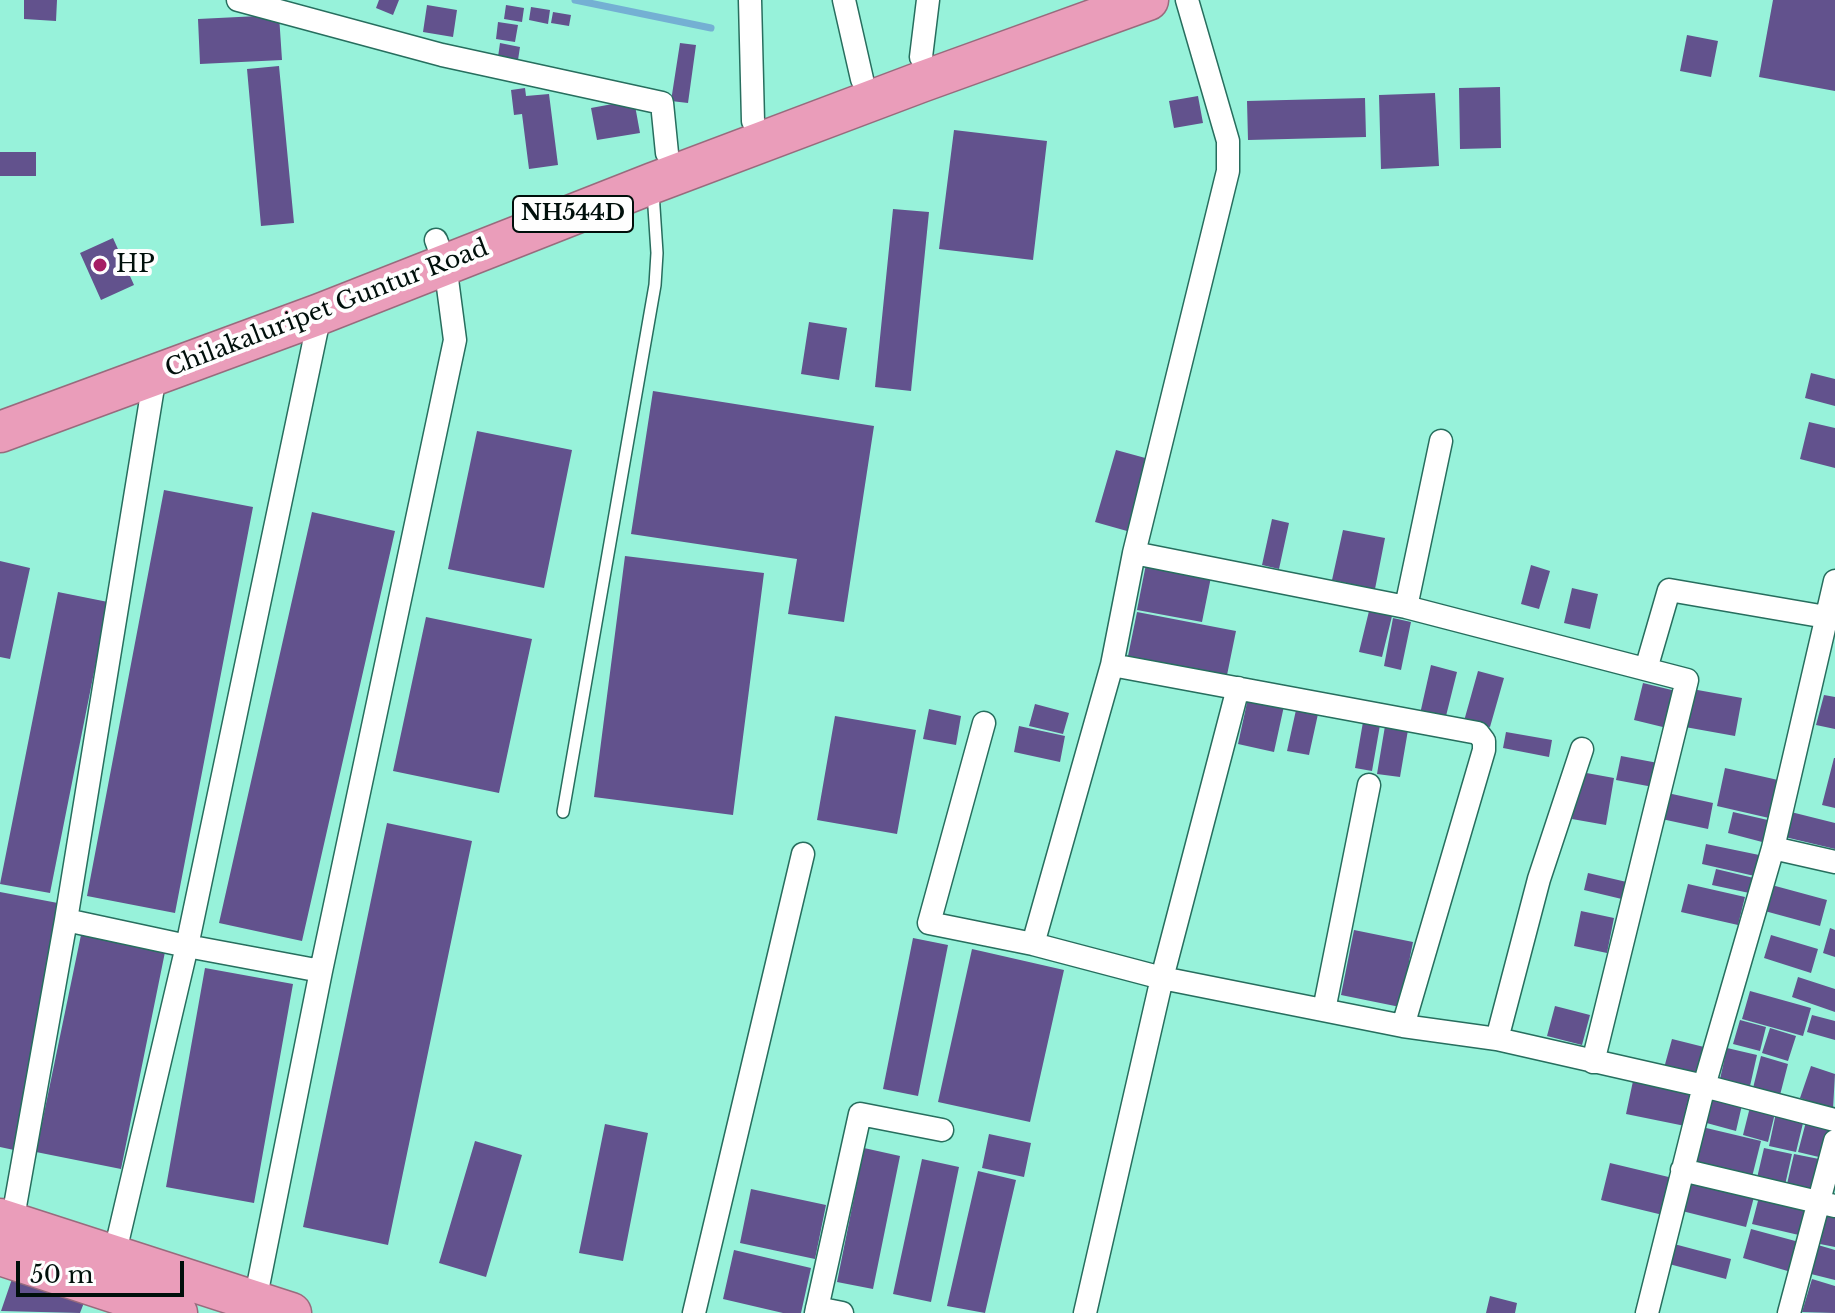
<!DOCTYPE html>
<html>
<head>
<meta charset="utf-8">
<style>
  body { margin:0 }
  #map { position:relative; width:1835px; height:1313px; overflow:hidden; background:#97f2da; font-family:"Libre Baskerville",serif }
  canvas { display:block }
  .scale { position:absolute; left:16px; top:1261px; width:168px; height:36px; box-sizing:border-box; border:4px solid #000f0b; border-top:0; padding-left:10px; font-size:24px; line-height:28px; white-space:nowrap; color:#000f0b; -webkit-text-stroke:6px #fefefe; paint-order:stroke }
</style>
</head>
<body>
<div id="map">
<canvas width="1835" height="1313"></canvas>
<div class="scale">50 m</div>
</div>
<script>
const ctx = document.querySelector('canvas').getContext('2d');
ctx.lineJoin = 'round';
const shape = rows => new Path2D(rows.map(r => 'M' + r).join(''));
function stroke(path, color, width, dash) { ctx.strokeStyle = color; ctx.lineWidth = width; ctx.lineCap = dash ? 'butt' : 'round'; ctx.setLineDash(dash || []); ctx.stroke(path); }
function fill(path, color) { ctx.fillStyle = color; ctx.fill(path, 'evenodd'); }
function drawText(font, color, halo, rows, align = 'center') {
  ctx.font = font + ' "Libre Baskerville",serif'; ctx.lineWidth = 8; ctx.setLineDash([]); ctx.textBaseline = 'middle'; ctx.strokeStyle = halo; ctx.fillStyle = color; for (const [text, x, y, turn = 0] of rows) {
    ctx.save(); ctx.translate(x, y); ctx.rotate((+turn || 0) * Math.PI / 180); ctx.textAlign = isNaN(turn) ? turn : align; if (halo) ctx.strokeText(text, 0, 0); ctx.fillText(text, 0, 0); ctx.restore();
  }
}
stroke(shape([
  [575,0,711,28]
]), '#74b0d3', 7);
fill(shape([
  [24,0,57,0,56,21,24,19],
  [379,0,399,0,393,15,376,8],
  [1773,0,1835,0,1835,91,1759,77],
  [427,5,457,10,453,37,423,32],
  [506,5,524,8,522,22,504,19],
  [531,7,550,10,548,24,529,20],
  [553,12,571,15,569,26,551,23],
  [279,15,282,60,200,64,198,19],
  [498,22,518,25,515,42,496,39],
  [1687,35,1718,41,1711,77,1680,71],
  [500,43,520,47,518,60,498,57],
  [680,43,696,45,688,103,671,101],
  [279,66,294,223,261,226,247,69],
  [1500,87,1501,148,1460,149,1459,88],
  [525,88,526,96,549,94,558,165,529,169,522,114,514,115,511,90],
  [1435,93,1439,166,1381,169,1379,95],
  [1198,96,1203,123,1174,128,1169,101],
  [1365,98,1366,137,1248,140,1247,101],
  [634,100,640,133,597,140,591,108],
  [954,130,1047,141,1033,260,939,249],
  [0,152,36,152,36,176,0,176],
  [893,209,929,212,911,391,875,387],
  [113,238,134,285,101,300,80,253],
  [809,322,847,328,839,380,801,374],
  [1811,373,1835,379,1835,406,1805,398],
  [653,391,874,426,844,622,788,614,797,559,631,534],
  [1809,422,1835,428,1835,468,1800,459],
  [477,431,572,450,544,588,448,569],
  [1116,450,1149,459,1127,531,1095,522],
  [164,490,253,507,175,913,87,896],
  [312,512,395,531,302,941,219,923],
  [1272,519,1289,523,1279,569,1262,565],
  [1343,530,1385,538,1375,589,1332,580],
  [625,556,764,573,733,815,594,797],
  [0,561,30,568,10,659,0,657],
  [1146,564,1211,577,1202,622,1137,610],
  [1531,565,1550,571,1539,609,1521,604],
  [1572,588,1598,594,1590,629,1564,623],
  [58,592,108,602,50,893,0,884],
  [1370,607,1393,612,1382,657,1359,652],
  [1137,612,1236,631,1227,675,1128,656],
  [426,617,532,639,499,793,393,771],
  [1393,618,1411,622,1401,670,1384,666],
  [1431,665,1457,672,1445,720,1420,714],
  [1478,671,1504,678,1490,727,1464,721],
  [1643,683,1680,692,1671,729,1634,720],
  [1692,689,1742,698,1735,736,1685,727],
  [1824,695,1835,697,1835,729,1816,725],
  [1248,698,1284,706,1274,752,1238,744],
  [1035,704,1069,713,1063,734,1029,726],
  [929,709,961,716,956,745,923,739],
  [1296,710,1318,714,1309,755,1287,751],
  [835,716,916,730,897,834,817,820],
  [1363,722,1380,725,1372,771,1355,768],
  [1019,726,1065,736,1060,762,1014,752],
  [1385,726,1408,730,1400,777,1377,774],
  [1506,732,1552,740,1549,757,1503,748],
  [1621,756,1658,763,1653,787,1616,780],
  [1834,758,1835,758,1835,808,1822,805],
  [1725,768,1778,780,1769,818,1717,806],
  [1581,772,1614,778,1606,825,1572,819],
  [1663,792,1713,803,1708,829,1657,818],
  [1733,812,1772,821,1766,843,1728,833],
  [1791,812,1835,823,1835,849,1785,837],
  [387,823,472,841,388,1245,303,1227],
  [1706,844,1764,856,1759,877,1702,864],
  [1716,869,1758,879,1754,894,1712,885],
  [1588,873,1631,883,1626,900,1584,890],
  [1688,884,1745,897,1738,925,1681,912],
  [1768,884,1827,900,1820,926,1761,910],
  [0,892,63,904,14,1150,0,1147],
  [1581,911,1614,918,1607,953,1574,946],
  [1830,928,1835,930,1835,957,1823,953],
  [1354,930,1413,942,1400,1007,1341,995],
  [81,935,165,952,121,1169,36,1152],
  [1771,935,1818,949,1811,973,1764,958],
  [913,938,948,945,918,1096,883,1089],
  [972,949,1064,970,1030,1122,938,1102],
  [205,968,293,984,254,1203,166,1187],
  [1798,977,1835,989,1835,1012,1792,997],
  [1750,991,1811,1008,1803,1036,1742,1019],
  [1555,1006,1590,1015,1582,1045,1547,1036],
  [1812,1015,1835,1021,1835,1040,1807,1032],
  [1740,1020,1766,1027,1760,1051,1733,1044],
  [1770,1028,1796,1036,1788,1061,1762,1053],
  [1672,1039,1708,1048,1701,1077,1664,1068],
  [1727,1048,1757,1055,1750,1086,1720,1079],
  [1761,1056,1788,1064,1780,1095,1753,1088],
  [1811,1066,1835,1074,1833,1109,1800,1098],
  [1633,1081,1697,1093,1690,1127,1626,1114],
  [1710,1097,1742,1105,1736,1131,1703,1122],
  [1750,1107,1775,1113,1768,1142,1743,1135],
  [1776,1113,1804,1119,1796,1152,1769,1146],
  [1807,1118,1832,1124,1823,1158,1798,1152],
  [605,1124,648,1133,623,1261,579,1253],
  [1702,1127,1761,1141,1752,1177,1694,1163],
  [989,1134,1031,1143,1024,1177,982,1168],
  [475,1141,522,1155,486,1277,439,1263],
  [864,1148,900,1156,873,1289,837,1282],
  [1764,1148,1792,1154,1785,1185,1757,1178],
  [1794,1154,1824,1160,1817,1191,1787,1184],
  [922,1159,959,1167,931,1302,893,1294],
  [1610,1163,1677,1179,1667,1216,1601,1200],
  [978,1171,1016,1180,985,1313,947,1306],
  [1690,1181,1754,1197,1746,1227,1682,1211],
  [751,1189,826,1205,815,1259,740,1243],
  [1759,1197,1809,1209,1803,1236,1752,1224],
  [1828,1212,1835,1214,1835,1247,1820,1244],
  [1751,1229,1799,1242,1791,1272,1743,1258],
  [1674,1244,1731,1259,1726,1279,1669,1264],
  [1818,1245,1835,1250,1835,1280,1811,1274],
  [734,1250,811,1268,801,1313,783,1313,723,1299],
  [13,1276,85,1300,80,1313,1,1311],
  [1812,1279,1835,1286,1835,1313,1802,1312],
  [1490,1296,1517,1303,1515,1313,1486,1313]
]), '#62528d');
const lane = shape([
  [563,812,655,285,657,253,653,192]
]);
const street = shape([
  [238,0,442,55,662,103,667,153],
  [750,0,753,121],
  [844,0,862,79],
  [921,57,928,0],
  [1134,553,1406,607,1687,680,1593,1062],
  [1406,607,1441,441],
  [1112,665,1478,733,1484,741,1484,750,1403,1026],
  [1646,669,1669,590,1826,617],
  [984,723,929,923,1033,944,1162,978,1403,1026,1497,1039,1704,1086,1835,1120],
  [1773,848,1835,862],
  [66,920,187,946,321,971],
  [1033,944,1112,665,1134,553,1228,171,1228,141,1187,0],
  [1324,1010,1369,785],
  [1497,1039,1539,879,1582,749],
  [1682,1170,1835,1206],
  [12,1223,66,920,155,375],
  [114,1256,187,946,320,314],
  [255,1301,321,971,455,340,445,264,436,240],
  [817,1308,842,1313],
  [694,1313,803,854],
  [816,1313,860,1114,942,1130],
  [1085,1313,1162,978,1238,688],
  [1647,1313,1704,1086,1773,848,1835,581],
  [1789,1313,1835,1141]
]);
const highway = shape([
  [0,432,320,314,653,183,921,82,1148,0],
  [0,1219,291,1313],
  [0,1255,177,1313]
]);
stroke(lane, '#276e5e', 14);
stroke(street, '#276e5e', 25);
stroke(highway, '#986b7d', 43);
stroke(lane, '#fff', 11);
stroke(street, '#fff', 22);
stroke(highway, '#ea9dba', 40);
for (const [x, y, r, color] of [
  [100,265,8,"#a61d64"]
]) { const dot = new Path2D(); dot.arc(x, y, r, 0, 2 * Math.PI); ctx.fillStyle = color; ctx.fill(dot); stroke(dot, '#fefefe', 3); }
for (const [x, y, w] of [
  [573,214,120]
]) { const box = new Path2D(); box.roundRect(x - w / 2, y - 18, w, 36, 6); ctx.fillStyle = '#fefefe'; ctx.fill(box); stroke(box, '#000f0b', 2); }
drawText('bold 22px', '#000f0b', null, [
  ["NH544D",573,214]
]);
drawText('24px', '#000f0b', '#fefefe', [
  ["HP",116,265]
], 'left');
drawText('24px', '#000f0b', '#fefefe', [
  ["Chilakaluripet Guntur Road",327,309,-21]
]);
</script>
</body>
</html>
